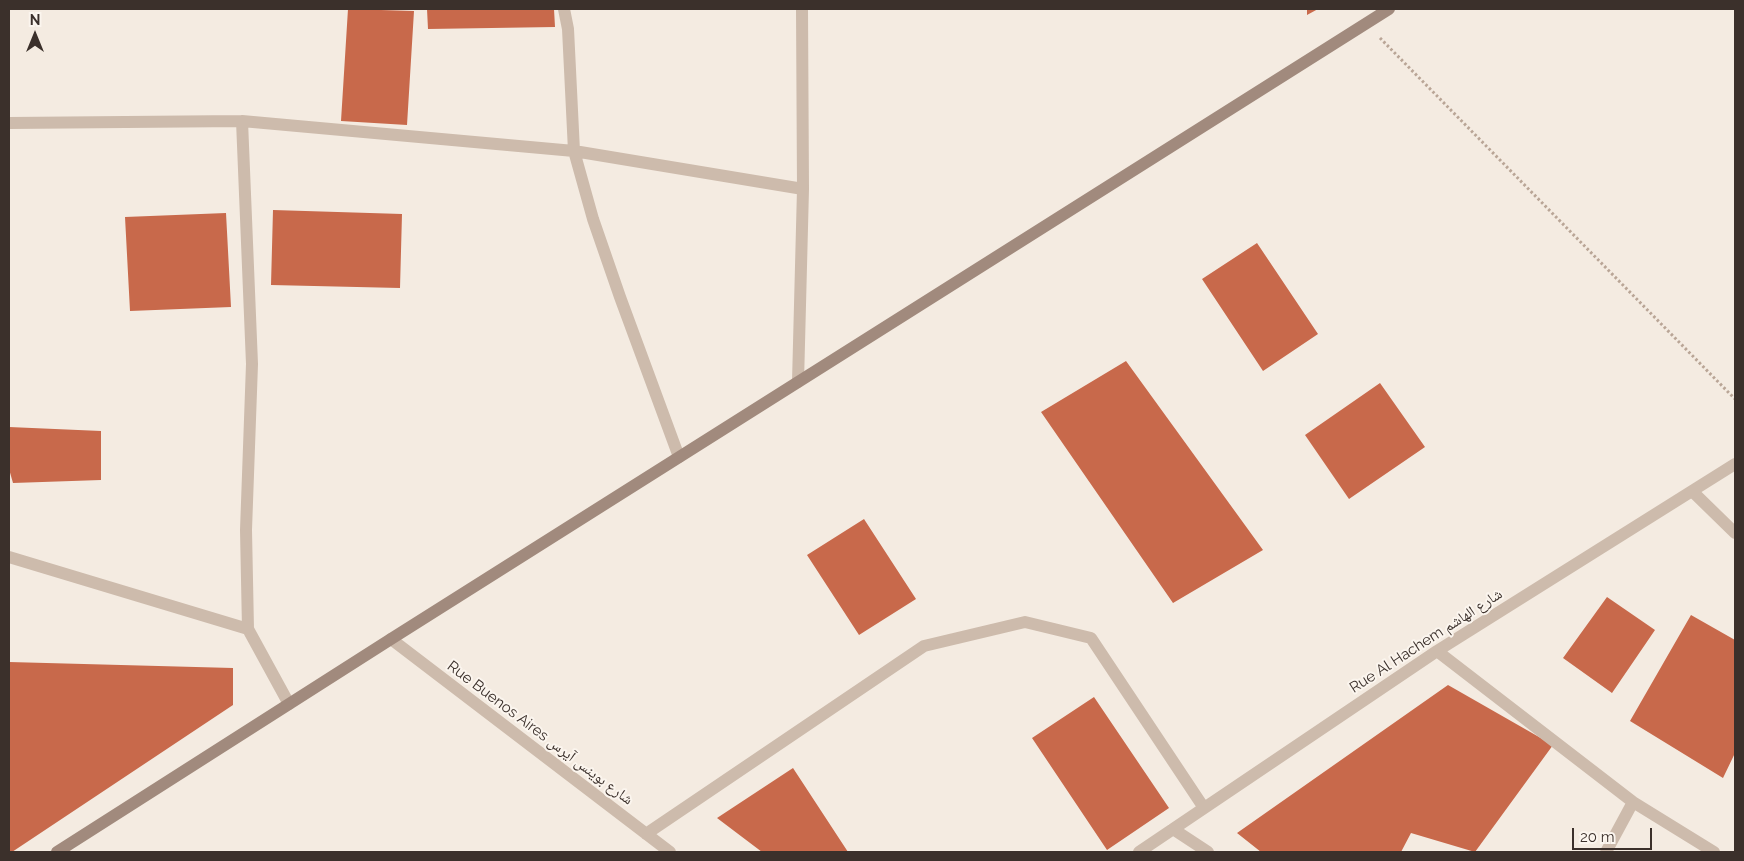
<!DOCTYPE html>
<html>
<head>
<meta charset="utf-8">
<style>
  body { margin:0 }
  #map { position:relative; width:1744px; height:861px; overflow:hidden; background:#f4ebe1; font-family:Raleway,sans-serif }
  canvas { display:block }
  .frame { position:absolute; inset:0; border:10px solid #3b302b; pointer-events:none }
  .north { position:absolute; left:10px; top:10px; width:50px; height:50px; -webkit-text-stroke:4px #fbf5ee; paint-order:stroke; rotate:0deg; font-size:14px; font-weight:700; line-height:20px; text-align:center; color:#3b302b }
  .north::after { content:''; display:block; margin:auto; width:18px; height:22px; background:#3b302b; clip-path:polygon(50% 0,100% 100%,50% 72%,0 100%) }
  .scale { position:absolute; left:1572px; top:828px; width:80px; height:22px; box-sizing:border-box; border:2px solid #3b302b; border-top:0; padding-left:6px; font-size:15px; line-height:18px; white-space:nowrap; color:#3b302b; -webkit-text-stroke:4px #fbf5ee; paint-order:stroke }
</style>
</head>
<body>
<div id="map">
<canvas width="1744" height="861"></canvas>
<div class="frame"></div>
<div class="north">N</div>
<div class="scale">20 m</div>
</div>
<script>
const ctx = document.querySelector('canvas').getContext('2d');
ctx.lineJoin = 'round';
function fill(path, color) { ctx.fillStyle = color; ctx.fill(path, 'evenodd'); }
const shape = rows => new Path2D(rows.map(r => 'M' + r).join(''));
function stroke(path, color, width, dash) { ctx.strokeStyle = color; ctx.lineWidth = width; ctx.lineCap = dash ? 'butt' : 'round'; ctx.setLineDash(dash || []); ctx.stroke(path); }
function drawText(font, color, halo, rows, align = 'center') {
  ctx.font = font + ' Raleway,"Noto Naskh Arabic",sans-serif'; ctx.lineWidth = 4; ctx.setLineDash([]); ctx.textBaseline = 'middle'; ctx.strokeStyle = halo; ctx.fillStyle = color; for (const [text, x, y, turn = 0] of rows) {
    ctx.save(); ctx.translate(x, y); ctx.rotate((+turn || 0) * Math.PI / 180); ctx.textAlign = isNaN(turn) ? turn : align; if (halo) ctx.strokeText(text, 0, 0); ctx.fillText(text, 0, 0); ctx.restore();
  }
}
fill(shape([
  [348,9,414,11,407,125,341,121],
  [427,9,554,9,555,27,428,29],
  [1307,9,1318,9,1307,15],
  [273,210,402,214,400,288,271,285],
  [226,213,231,307,130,311,125,217],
  [1257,243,1318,334,1263,371,1202,279],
  [1126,361,1263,550,1173,603,1041,412],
  [1380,383,1425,447,1349,499,1305,435],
  [9,427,101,431,101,480,13,483,9,469],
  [864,519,916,599,859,635,807,555],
  [1607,597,1655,630,1612,693,1563,658],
  [1691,615,1735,640,1735,753,1723,778,1630,721],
  [9,662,233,668,233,705,12,852,9,852],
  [1448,685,1553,745,1475,852,1411,833,1401,852,1261,852,1237,833],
  [1094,697,1169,808,1107,850,1032,738],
  [793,768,848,852,762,852,717,818]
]), '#c8694b');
stroke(shape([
  [1380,38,1735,399]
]), '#b9a596', 3, [2.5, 2.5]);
stroke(shape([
  [564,9,568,29,574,151,593,219,620,297,679,457],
  [242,121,252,364,246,530,248,629,289,704],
  [9,123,242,121,574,151,803,189],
  [798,382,803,189,802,9],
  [1692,491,1735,533],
  [9,557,248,629],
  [391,639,670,852],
  [1437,651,1633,802,1606,852],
  [1633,802,1714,852],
  [1173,829,1208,852],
  [646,834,924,646,1025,622,1091,638,1204,808],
  [1139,852,1437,651,1735,464]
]), '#cdbbac', 12);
stroke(shape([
  [57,852,391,639,1389,9]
]), '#a18a7d', 12);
drawText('15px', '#3b302b', '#fbf5ee', [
  ["Rue Al Hachem شارع الهاشم",1426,641,-33],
  ["Rue Buenos Aires شارع بوينس آيرس",540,733,37]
]);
</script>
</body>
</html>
